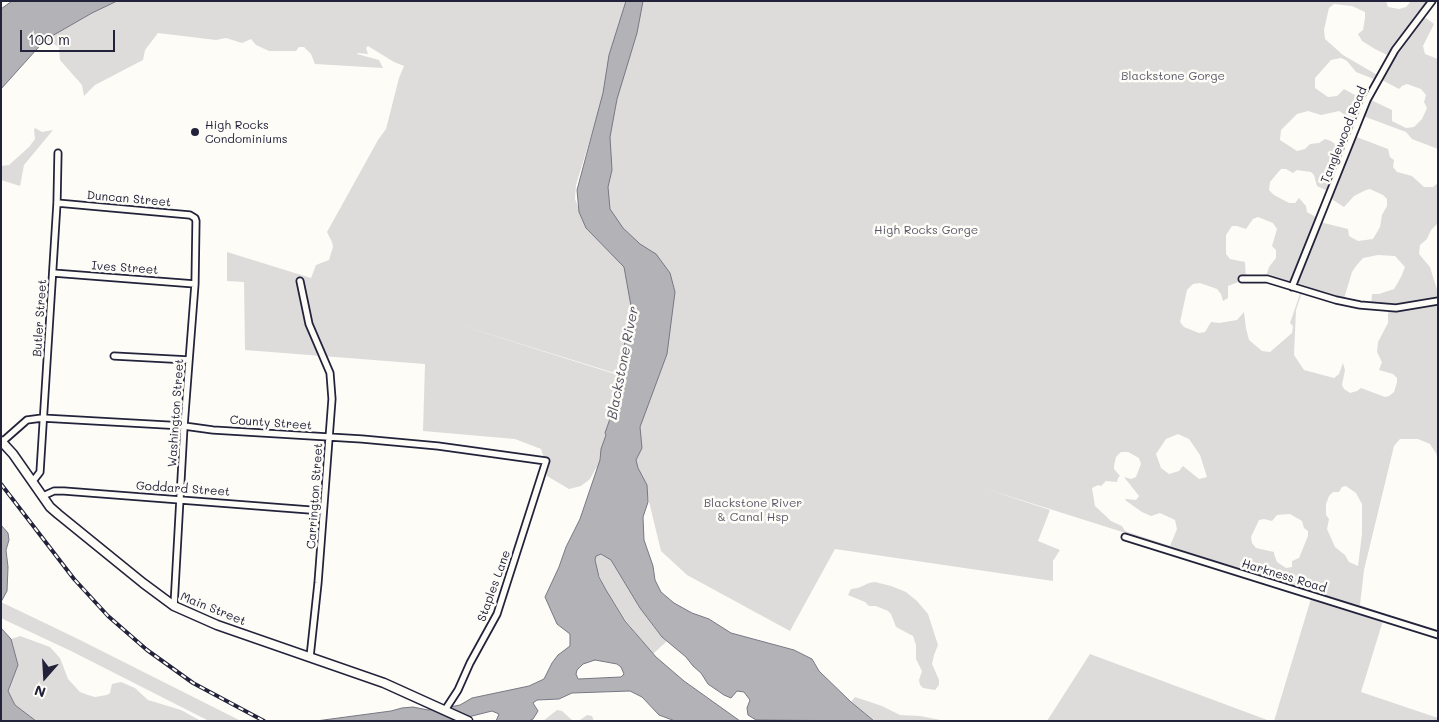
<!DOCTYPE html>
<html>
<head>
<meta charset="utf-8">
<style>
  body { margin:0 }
  #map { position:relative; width:1439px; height:722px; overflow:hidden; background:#fdfcf7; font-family:Mali,sans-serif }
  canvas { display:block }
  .frame { position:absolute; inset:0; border:2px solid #22223b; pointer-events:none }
  .north { position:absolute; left:20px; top:652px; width:50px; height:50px; -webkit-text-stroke:4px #fdfcf7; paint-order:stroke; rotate:199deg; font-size:14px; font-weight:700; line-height:20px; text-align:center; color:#22223b }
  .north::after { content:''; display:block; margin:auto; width:18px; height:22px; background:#22223b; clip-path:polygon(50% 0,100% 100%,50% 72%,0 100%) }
  .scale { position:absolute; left:20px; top:30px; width:95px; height:22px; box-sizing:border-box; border:2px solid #22223b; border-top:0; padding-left:6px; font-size:15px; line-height:18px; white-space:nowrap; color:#22223b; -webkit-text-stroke:4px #fdfcf7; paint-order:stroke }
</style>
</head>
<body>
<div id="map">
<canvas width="1439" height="722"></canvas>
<div class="frame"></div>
<div class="north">N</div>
<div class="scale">100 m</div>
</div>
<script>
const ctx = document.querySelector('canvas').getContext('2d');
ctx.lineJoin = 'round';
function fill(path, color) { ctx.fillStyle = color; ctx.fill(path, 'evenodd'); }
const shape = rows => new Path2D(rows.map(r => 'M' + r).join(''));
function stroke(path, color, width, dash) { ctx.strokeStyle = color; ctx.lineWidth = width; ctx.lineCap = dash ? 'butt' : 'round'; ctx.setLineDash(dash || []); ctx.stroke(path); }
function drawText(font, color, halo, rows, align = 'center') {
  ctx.font = font + ' Mali,sans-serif'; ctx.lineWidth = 5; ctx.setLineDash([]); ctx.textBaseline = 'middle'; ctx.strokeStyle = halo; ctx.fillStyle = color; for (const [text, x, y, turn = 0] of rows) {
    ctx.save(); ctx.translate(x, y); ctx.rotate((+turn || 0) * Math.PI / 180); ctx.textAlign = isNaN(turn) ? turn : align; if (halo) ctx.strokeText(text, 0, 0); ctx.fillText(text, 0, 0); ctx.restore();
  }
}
fill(shape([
  [102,1,629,1,618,34,602,100,576,185,575,199,587,228,635,271,629,342,621,375,450,322,631,379,612,460,596,468,590,479,581,486,569,489,547,476,547,468,541,449,515,439,423,431,425,364,245,350,244,282,227,281,227,252,311,278,316,265,329,260,333,247,332,242,327,232,378,140,386,129,399,78,404,66,394,62,368,46,366,48,368,54,358,53,357,54,379,60,383,68,315,64,311,54,304,47,299,47,296,51,269,51,256,45,251,39,242,43,226,38,216,40,158,33,145,50,143,60,95,85,84,96,82,85,60,60,59,47,49,41,32,42],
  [643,1,1386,1,1388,7,1399,9,1406,7,1411,1,1432,1,1422,15,1434,24,1423,46,1425,54,1438,59,1438,149,1412,139,1406,132,1363,116,1358,123,1339,111,1321,115,1308,111,1297,114,1281,130,1280,140,1297,151,1305,149,1310,144,1319,143,1325,139,1331,141,1347,153,1354,136,1388,149,1390,157,1394,160,1393,167,1397,172,1412,176,1424,187,1433,187,1438,183,1438,223,1431,230,1427,239,1420,245,1419,254,1430,267,1438,293,1438,460,1436,453,1430,444,1418,439,1400,439,1394,446,1364,570,1360,605,1385,614,1361,692,1438,718,1438,721,1274,721,1313,592,983,488,1050,510,1038,541,1060,550,1053,561,1053,581,835,549,790,631,687,575,661,551,643,477,627,452,664,336,606,225,600,150],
  [1334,4,1352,6,1365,12,1365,18,1363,30,1358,34,1362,41,1375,49,1391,57,1379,76,1343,55,1325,39,1324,30,1329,8],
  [1341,58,1347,61,1356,72,1376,80,1380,79,1399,89,1402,86,1407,84,1421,89,1426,95,1424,102,1427,108,1422,119,1414,127,1406,128,1392,121,1392,110,1371,100,1353,94,1344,89,1337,96,1328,97,1315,88,1315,78,1331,60],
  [1281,169,1286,169,1293,173,1297,170,1311,172,1314,175,1317,186,1330,192,1330,198,1344,207,1354,196,1366,190,1370,189,1383,195,1387,199,1387,206,1382,215,1380,227,1373,239,1358,241,1349,236,1348,229,1320,222,1319,219,1307,212,1306,206,1299,198,1295,203,1289,203,1274,195,1269,190,1270,182],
  [1258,217,1273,223,1277,229,1272,246,1276,250,1276,258,1269,267,1265,280,1301,291,1290,323,1293,326,1292,333,1270,352,1262,351,1249,340,1246,328,1244,312,1237,320,1219,323,1211,322,1205,332,1199,333,1184,327,1180,322,1187,290,1193,284,1200,283,1217,289,1221,294,1223,301,1228,298,1228,286,1246,279,1245,262,1230,259,1226,254,1226,235,1232,226,1237,226,1246,229,1253,219],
  [1378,255,1395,256,1405,267,1401,277,1394,289,1379,294,1372,294,1371,306,1388,309,1388,323,1378,342,1377,352,1382,362,1379,370,1393,374,1397,378,1397,382,1394,392,1389,396,1385,397,1361,388,1357,391,1350,393,1344,389,1342,385,1345,370,1343,363,1339,374,1334,378,1304,370,1294,355,1296,310,1302,292,1343,302,1352,272,1356,266,1363,258],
  [1178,434,1189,439,1200,455,1207,477,1199,479,1183,466,1179,471,1169,474,1161,468,1156,454,1166,439],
  [1121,452,1128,452,1139,458,1141,464,1136,477,1131,479,1124,477,1139,496,1136,500,1126,499,1125,500,1142,512,1151,516,1160,513,1175,520,1177,529,1170,546,1125,531,1122,526,1111,521,1095,506,1092,488,1098,485,1101,486,1106,481,1117,482,1118,478,1120,476,1114,469,1114,466,1116,457],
  [1346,486,1356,493,1362,504,1362,534,1358,566,1349,562,1345,555,1335,547,1327,529,1329,519,1326,515,1326,504,1329,496,1333,492,1339,492,1342,487],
  [1290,514,1302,521,1304,528,1308,531,1308,536,1299,558,1292,561,1292,567,1286,568,1277,562,1274,554,1274,552,1256,548,1252,543,1251,537,1259,520,1264,519,1272,521,1277,515],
  [35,128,42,132,53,130,24,165,20,186,1,180,1,166,9,165,29,147,35,139,34,130],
  [599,554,606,556,611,560,640,608,654,627,667,641,653,654,626,621,606,590,596,568,595,560,596,556],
  [875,582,891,586,906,592,917,601,928,614,938,645,934,655,932,664,939,680,939,685,935,690,923,688,920,685,919,680,922,671,916,659,916,645,913,636,896,627,891,614,888,611,876,606,869,606,865,602,848,595,851,589,858,588,869,583],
  [1,602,76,638,241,721,209,721,71,651,7,621,1,618],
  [20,636,50,647,60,658,68,679,80,692,88,695,95,697,107,695,110,693,112,684,121,682,135,688,148,700,181,710,201,721,36,721,15,705,8,691,18,665,11,639],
  [1090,654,1270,721,1047,721],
  [855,697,882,706,900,715,920,716,946,721,874,721,851,702],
  [557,710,562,711,572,720,580,720,587,715,592,716,594,721,543,721]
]), '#dddcdb');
const water = shape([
  [12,1,117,1,92,13,45,40,1,89,1,9,12,1],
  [626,1,643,1,637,33,617,99,610,137,612,170,608,187,610,209,623,228,640,244,656,254,670,273,675,292,667,354,640,427,642,448,636,460,638,468,647,485,648,502,643,517,644,540,653,566,655,580,661,592,674,603,692,613,709,619,731,633,794,650,812,659,819,671,851,702,874,721,756,720,748,715,747,708,750,700,744,692,737,691,731,698,724,695,708,684,701,673,693,666,686,657,662,637,640,608,611,560,601,554,596,556,595,560,599,577,606,590,625,621,656,657,684,681,740,721,675,721,659,715,642,697,630,691,572,693,559,699,537,700,533,703,538,711,533,719,529,721,496,721,499,714,492,711,452,721,316,721,391,711,402,708,413,707,428,710,450,707,460,705,472,698,529,686,544,679,552,663,558,655,570,646,570,634,557,624,545,597,559,567,566,547,580,519,600,460,601,449,606,435,605,433,613,410,615,392,624,359,623,353,631,306,624,267,586,228,579,212,577,190,603,93,609,55,626,1],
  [595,660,617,664,621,667,624,674,621,677,578,679,576,674,577,670,583,664,595,660],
  [1,525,8,533,9,540,6,550,8,567,7,591,1,602,1,525],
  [1,628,11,639,18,665,8,691,15,705,36,721,1,721,1,628]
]);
fill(water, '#b2b2b7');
stroke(water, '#787885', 1);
const minor = shape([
  [57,203,190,215,195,218,196,221,195,284,184,426,174,606],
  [53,273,195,284],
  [1242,279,1267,279,1336,300,1360,305,1396,308,1438,301],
  [300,281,309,324,330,373,332,399,318,583,310,657],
  [1292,287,1367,100,1395,50,1432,1],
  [114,356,189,360],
  [2,442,27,420,42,418,184,426,213,430,362,439,438,446,546,461,497,614,470,663,458,690,445,710],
  [33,481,40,472,57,203,58,153],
  [43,496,54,491,64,491,323,511],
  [1125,537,1438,635]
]);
const secondary = shape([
  [1,441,13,454,50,507,58,514,143,583,174,606,217,625,384,683,468,721]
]);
stroke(minor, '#22223b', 9);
stroke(secondary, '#22223b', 11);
stroke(minor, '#fdfcf7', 5.5);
stroke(secondary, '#fdfcf7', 8);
const rail = shape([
  [1,484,74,579,108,616,147,650,193,683,264,721]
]);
stroke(rail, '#22223b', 4);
stroke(rail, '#fdfcf7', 2, [5.5]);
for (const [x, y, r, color] of [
  [195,132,5,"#22223b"]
]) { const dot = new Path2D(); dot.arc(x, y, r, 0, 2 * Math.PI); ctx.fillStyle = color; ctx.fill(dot); stroke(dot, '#fdfcf7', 2); }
drawText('12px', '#5a5a6b', '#fdfcf7', [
  ["Blackstone Gorge",1173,76],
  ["High Rocks Gorge",926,230],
  ["Blackstone River",753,503],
  ["& Canal Hsp",753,517]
]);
drawText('12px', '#22223b', '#fdfcf7', [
  ["High Rocks",205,125],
  ["Condominiums",205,139]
], 'left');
drawText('12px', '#22223b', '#fdfcf7', [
  ["Tanglewood Road",1344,135,-68],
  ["Duncan Street",129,199,5],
  ["Ives Street",125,268,4],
  ["Butler Street",40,318,-86],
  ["Washington Street",176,413,-86],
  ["County Street",271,423,4],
  ["Goddard Street",183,489,4],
  ["Carrington Street",315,496,-86],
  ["Harkness Road",1284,576,17],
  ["Staples Lane",494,586,-70],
  ["Main Street",213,609,22]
]);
drawText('italic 14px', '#545466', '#fdfcf7', [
  ["Blackstone River",623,363,-79]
]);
</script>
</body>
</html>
